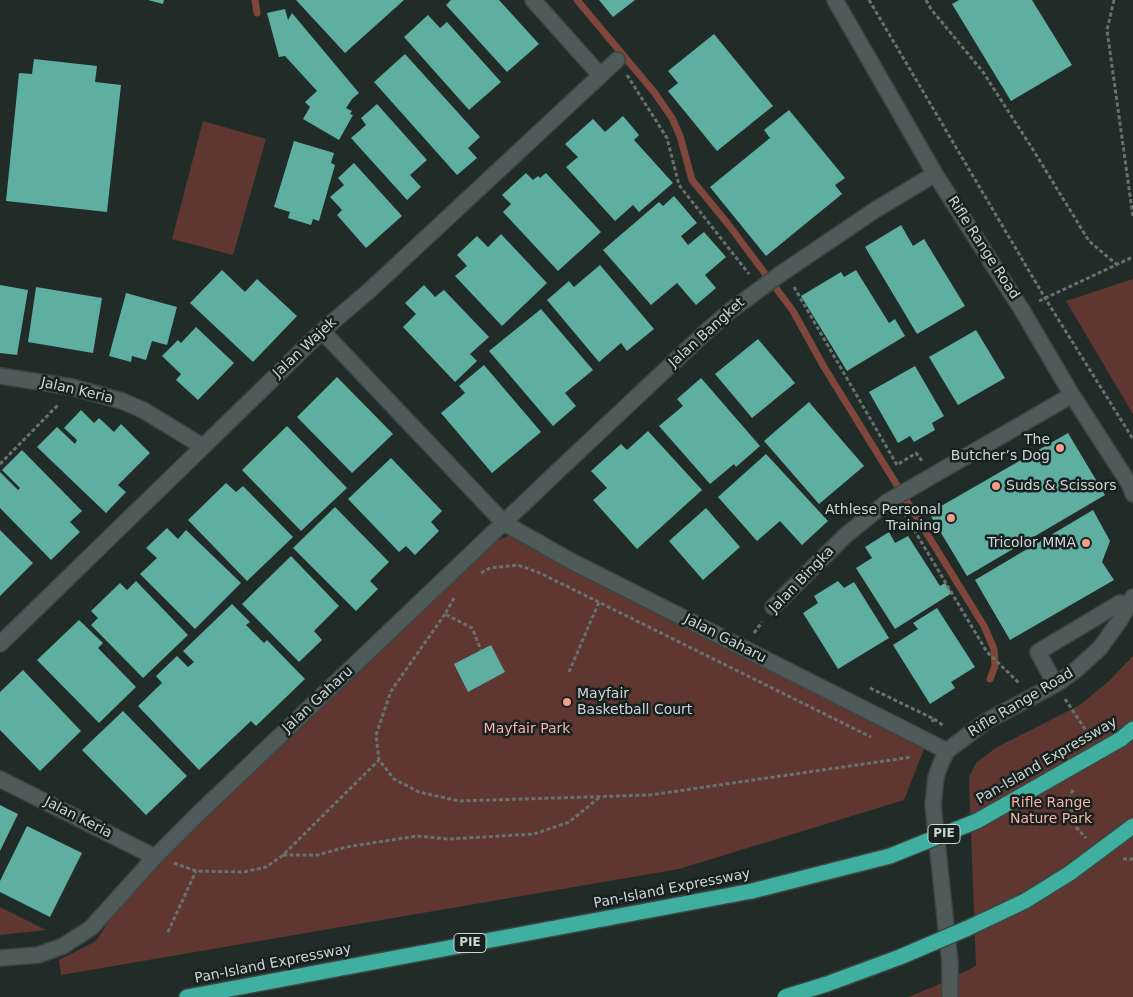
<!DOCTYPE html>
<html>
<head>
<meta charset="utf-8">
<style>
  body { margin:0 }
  canvas { display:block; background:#212c29 }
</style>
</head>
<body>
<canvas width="1133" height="997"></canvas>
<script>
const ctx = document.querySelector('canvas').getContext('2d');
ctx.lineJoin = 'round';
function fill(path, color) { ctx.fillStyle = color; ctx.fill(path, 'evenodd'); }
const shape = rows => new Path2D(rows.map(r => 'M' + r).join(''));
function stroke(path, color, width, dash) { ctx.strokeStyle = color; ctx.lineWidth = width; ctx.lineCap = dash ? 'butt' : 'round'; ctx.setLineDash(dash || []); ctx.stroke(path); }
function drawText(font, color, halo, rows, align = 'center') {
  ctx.font = font + ' "DejaVu Sans",sans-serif'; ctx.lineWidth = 5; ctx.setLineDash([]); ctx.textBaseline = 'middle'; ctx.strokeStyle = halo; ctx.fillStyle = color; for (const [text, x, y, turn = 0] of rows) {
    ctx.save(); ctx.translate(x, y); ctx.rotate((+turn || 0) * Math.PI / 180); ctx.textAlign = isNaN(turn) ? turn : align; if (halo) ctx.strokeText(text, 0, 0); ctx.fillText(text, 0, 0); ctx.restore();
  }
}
fill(shape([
  [203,121,266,139,233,255,172,239],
  [1133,279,1133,414,1066,301],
  [510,535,926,744,904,800,679,869,61,975,59,960,96,941,144,867,475,550],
  [1133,656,1133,997,908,997,933,987,976,966,969,777,976,763,997,747,1080,705,1109,681],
  [0,907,46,930,0,935]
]), '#5f3730');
stroke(shape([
  [255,0,257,13],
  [577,0,654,92,672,118,680,136,692,180,728,224,793,311,824,367,984,626,994,649,995,666,990,679]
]), '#7f463b', 7);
fill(shape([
  [148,0,164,0,163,4],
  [296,0,404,0,345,53],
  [451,0,499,0,539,44,507,72,446,5],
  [599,0,635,0,613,17],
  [959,0,1032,0,1072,65,1011,101,952,4],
  [285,9,288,20,292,13,359,93,352,99,346,108,352,111,350,114,353,115,339,140,303,119,310,107,305,102,317,91,285,56,279,57,267,13],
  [428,15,440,28,447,22,501,82,469,110,404,37],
  [714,34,773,106,717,151,668,91,678,83,668,71],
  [405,54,480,137,468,148,477,158,457,175,374,82],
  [34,59,97,66,95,82,121,85,107,212,6,201,19,73,32,74],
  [377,104,427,160,410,175,421,187,407,200,351,138,366,125,361,118],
  [789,110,845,178,835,185,842,194,766,256,710,187,770,138,764,130],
  [623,116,639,135,634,140,673,183,639,212,633,205,615,221,566,167,578,157,565,144,593,119,605,132],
  [294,141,334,153,331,163,335,165,319,221,313,219,311,225,288,218,290,212,274,207],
  [354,163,402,216,366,248,337,215,342,210,330,197,344,185,338,178],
  [526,173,533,180,538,176,540,178,546,173,601,232,558,271,503,212,511,204,502,195],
  [674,196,697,223,681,236,688,245,704,232,726,257,705,275,716,288,696,305,677,283,651,305,603,250,659,202,663,206],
  [901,225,913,246,924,239,965,306,917,334,865,247],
  [501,234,547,283,502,326,455,276,467,266,457,255,477,236,488,247],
  [600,265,654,329,627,351,621,343,599,362,547,300,569,281,574,287],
  [222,270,245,292,257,279,297,316,253,362,190,303],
  [856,270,889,323,895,319,905,336,847,371,801,296,841,272,844,277],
  [0,285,28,290,17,355,0,353],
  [424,285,435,297,444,290,489,337,470,354,477,361,455,382,403,327,416,314,405,303],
  [36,287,102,298,93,353,28,342],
  [126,293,177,307,167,345,152,341,146,360,132,356,131,362,109,356],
  [541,309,593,370,565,393,576,406,553,426,489,351],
  [196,327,234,363,198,400,176,380,181,374,162,356,178,340,181,343],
  [976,330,1005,378,958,405,929,357],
  [758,339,795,383,752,418,715,374],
  [484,365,541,432,492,473,441,413,465,393,459,386],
  [915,366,944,416,932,423,935,430,914,442,910,436,898,443,869,392],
  [337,377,393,434,352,473,297,417],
  [701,378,760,446,736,467,734,464,710,484,659,426,683,406,677,399],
  [809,402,864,466,819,504,764,441],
  [81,410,94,423,99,418,114,432,121,424,150,453,118,485,126,492,106,513,37,447,57,427,75,444,77,440,64,428],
  [287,426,347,488,301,531,242,470],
  [648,431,702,490,637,549,593,500,607,488,591,471,621,444,627,450],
  [1068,433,1105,495,967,576,929,513],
  [22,450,82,511,70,522,80,532,51,560,0,508,0,472,18,490,20,488,2,470],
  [766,454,828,521,802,545,780,521,757,541,718,497],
  [391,458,442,511,431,522,439,531,415,555,406,546,399,552,348,499],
  [226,483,236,492,243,486,293,537,247,581,188,520],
  [335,507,389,562,370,581,378,589,356,611,293,548],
  [706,508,740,547,703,580,669,541],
  [1093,510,1110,541,1102,562,1114,580,1010,640,975,580],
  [167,528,178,539,186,530,241,583,195,629,140,574,157,558,146,548],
  [0,530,33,563,0,596],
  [889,532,895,543,908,536,940,586,945,583,952,593,895,629,856,568,872,558,865,547],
  [291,556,339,606,314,631,322,640,299,662,242,604],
  [136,581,188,635,143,678,91,625,98,618,91,611,120,583,127,590],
  [838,581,844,588,854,582,889,638,838,669,803,613,818,603,814,596],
  [232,604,250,622,246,625,264,643,267,640,305,679,256,726,251,721,199,770,138,706,162,683,156,676,177,656,188,667,194,662,183,651],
  [937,608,975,667,951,682,955,688,930,704,893,645,918,629,913,623],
  [79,620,103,643,98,648,136,687,99,723,37,660],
  [491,645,505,672,468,692,454,664],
  [23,670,81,731,40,771,0,730,0,692],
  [123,711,187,776,146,815,82,750],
  [0,805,18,814,0,851],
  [27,826,82,853,50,917,0,892,0,881]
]), '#5eaea1');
const minor = shape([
  [533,0,600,75],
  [835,0,935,174,1022,310,1072,395,1130,485,1133,494],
  [322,331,504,523,571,561,947,751],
  [0,376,72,387,122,401,143,410,202,446],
  [773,607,846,535,887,502,1072,395],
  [0,644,322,331,370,290,617,60],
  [1055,684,1038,652,1120,603],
  [0,779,155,857],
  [0,958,38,955,63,946,91,928,155,857,197,815,562,467,709,329,730,311,779,275,875,210,935,174],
  [950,997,950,963,933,805,936,777,941,763,947,751,985,722,1058,683,1077,669,1100,648,1120,620,1133,597]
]);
const highway = shape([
  [1121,739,1133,729],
  [187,997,752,891]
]);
stroke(minor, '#3d4644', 18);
stroke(highway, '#3d4644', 18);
stroke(shape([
  [869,0,1045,298,1133,439],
  [926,0,931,9,983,72,1032,148,1089,241,1116,264],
  [1114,0,1107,30,1133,217],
  [627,75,667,138,679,185,749,274],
  [794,287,897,465,916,453,922,461],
  [1039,301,1133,257],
  [0,464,59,404],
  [904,513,987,652,1019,683],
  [481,573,490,568,518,565,540,573,871,737],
  [454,598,445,614,472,628,481,650],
  [445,614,391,691,376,735,379,760,394,779,419,792,459,801,650,795,912,757],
  [754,633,762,622],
  [569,672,599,602],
  [870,688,934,719,932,722],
  [1065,699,1089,735],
  [934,719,944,726],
  [1073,790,1069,798,1075,826,1086,838],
  [283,855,318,855,346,847,417,836,448,839,534,834,569,822,600,797],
  [1123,859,1133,859],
  [174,863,196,871,244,872,266,867,282,856,379,760],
  [168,932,196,871]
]), '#67716e', 3, [4, 2.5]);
stroke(minor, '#4e5b58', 15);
stroke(highway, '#3faf9f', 15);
const highwayBridge = shape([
  [752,891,890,856,977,821,1121,739],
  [785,997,827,984,900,957,968,928,1025,901,1070,873,1133,826]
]);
stroke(highwayBridge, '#3d4644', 18, []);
stroke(highwayBridge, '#3faf9f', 15);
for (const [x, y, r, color] of [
  [1060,448,5,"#f49d8c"],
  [996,486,5,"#f49d8c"],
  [951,518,5,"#f49d8c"],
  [1086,543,5,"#f49d8c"],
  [567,702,5,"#f49d8c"]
]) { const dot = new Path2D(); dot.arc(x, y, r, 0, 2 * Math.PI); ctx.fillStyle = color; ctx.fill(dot); stroke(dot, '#172220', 2); }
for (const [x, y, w] of [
  [944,834,32],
  [470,943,32]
]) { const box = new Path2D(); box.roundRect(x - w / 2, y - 9.5, w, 19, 4); ctx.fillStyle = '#172220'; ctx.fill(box); stroke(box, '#ced5d3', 1); }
drawText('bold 12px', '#ced5d3', null, [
  ["PIE",944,834],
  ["PIE",470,943]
]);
drawText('14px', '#ced5d3', '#172220', [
  ["Rifle Range Road",983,248,57],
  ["Jalan Bangket",707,333,-42],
  ["Jalan Wajek",305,348,-43],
  ["Jalan Keria",77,391,13],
  ["Jalan Bingka",802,580,-46],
  ["Jalan Gaharu",725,639,27],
  ["Jalan Gaharu",318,700,-43],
  ["Rifle Range Road",1021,703,-31],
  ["Pan-Island Expressway",1047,761,-30],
  ["Jalan Keria",78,818,27],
  ["Pan-Island Expressway",672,889,-11],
  ["Pan-Island Expressway",273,964,-11]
]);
drawText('14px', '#ced5d3', '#172220', [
  ["The",1050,440],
  ["Butcher’s Dog",1050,456],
  ["Suds & Scissors",1006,486,"left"],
  ["Athlese Personal",941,510],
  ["Training",941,526],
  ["Tricolor MMA",1076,543],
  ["Mayfair",577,694,"left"],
  ["Basketball Court",577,710,"left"]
], 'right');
drawText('14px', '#fab1a3', '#172220', [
  ["Mayfair Park",527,729],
  ["Rifle Range",1051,803],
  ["Nature Park",1051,819]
]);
</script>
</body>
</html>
